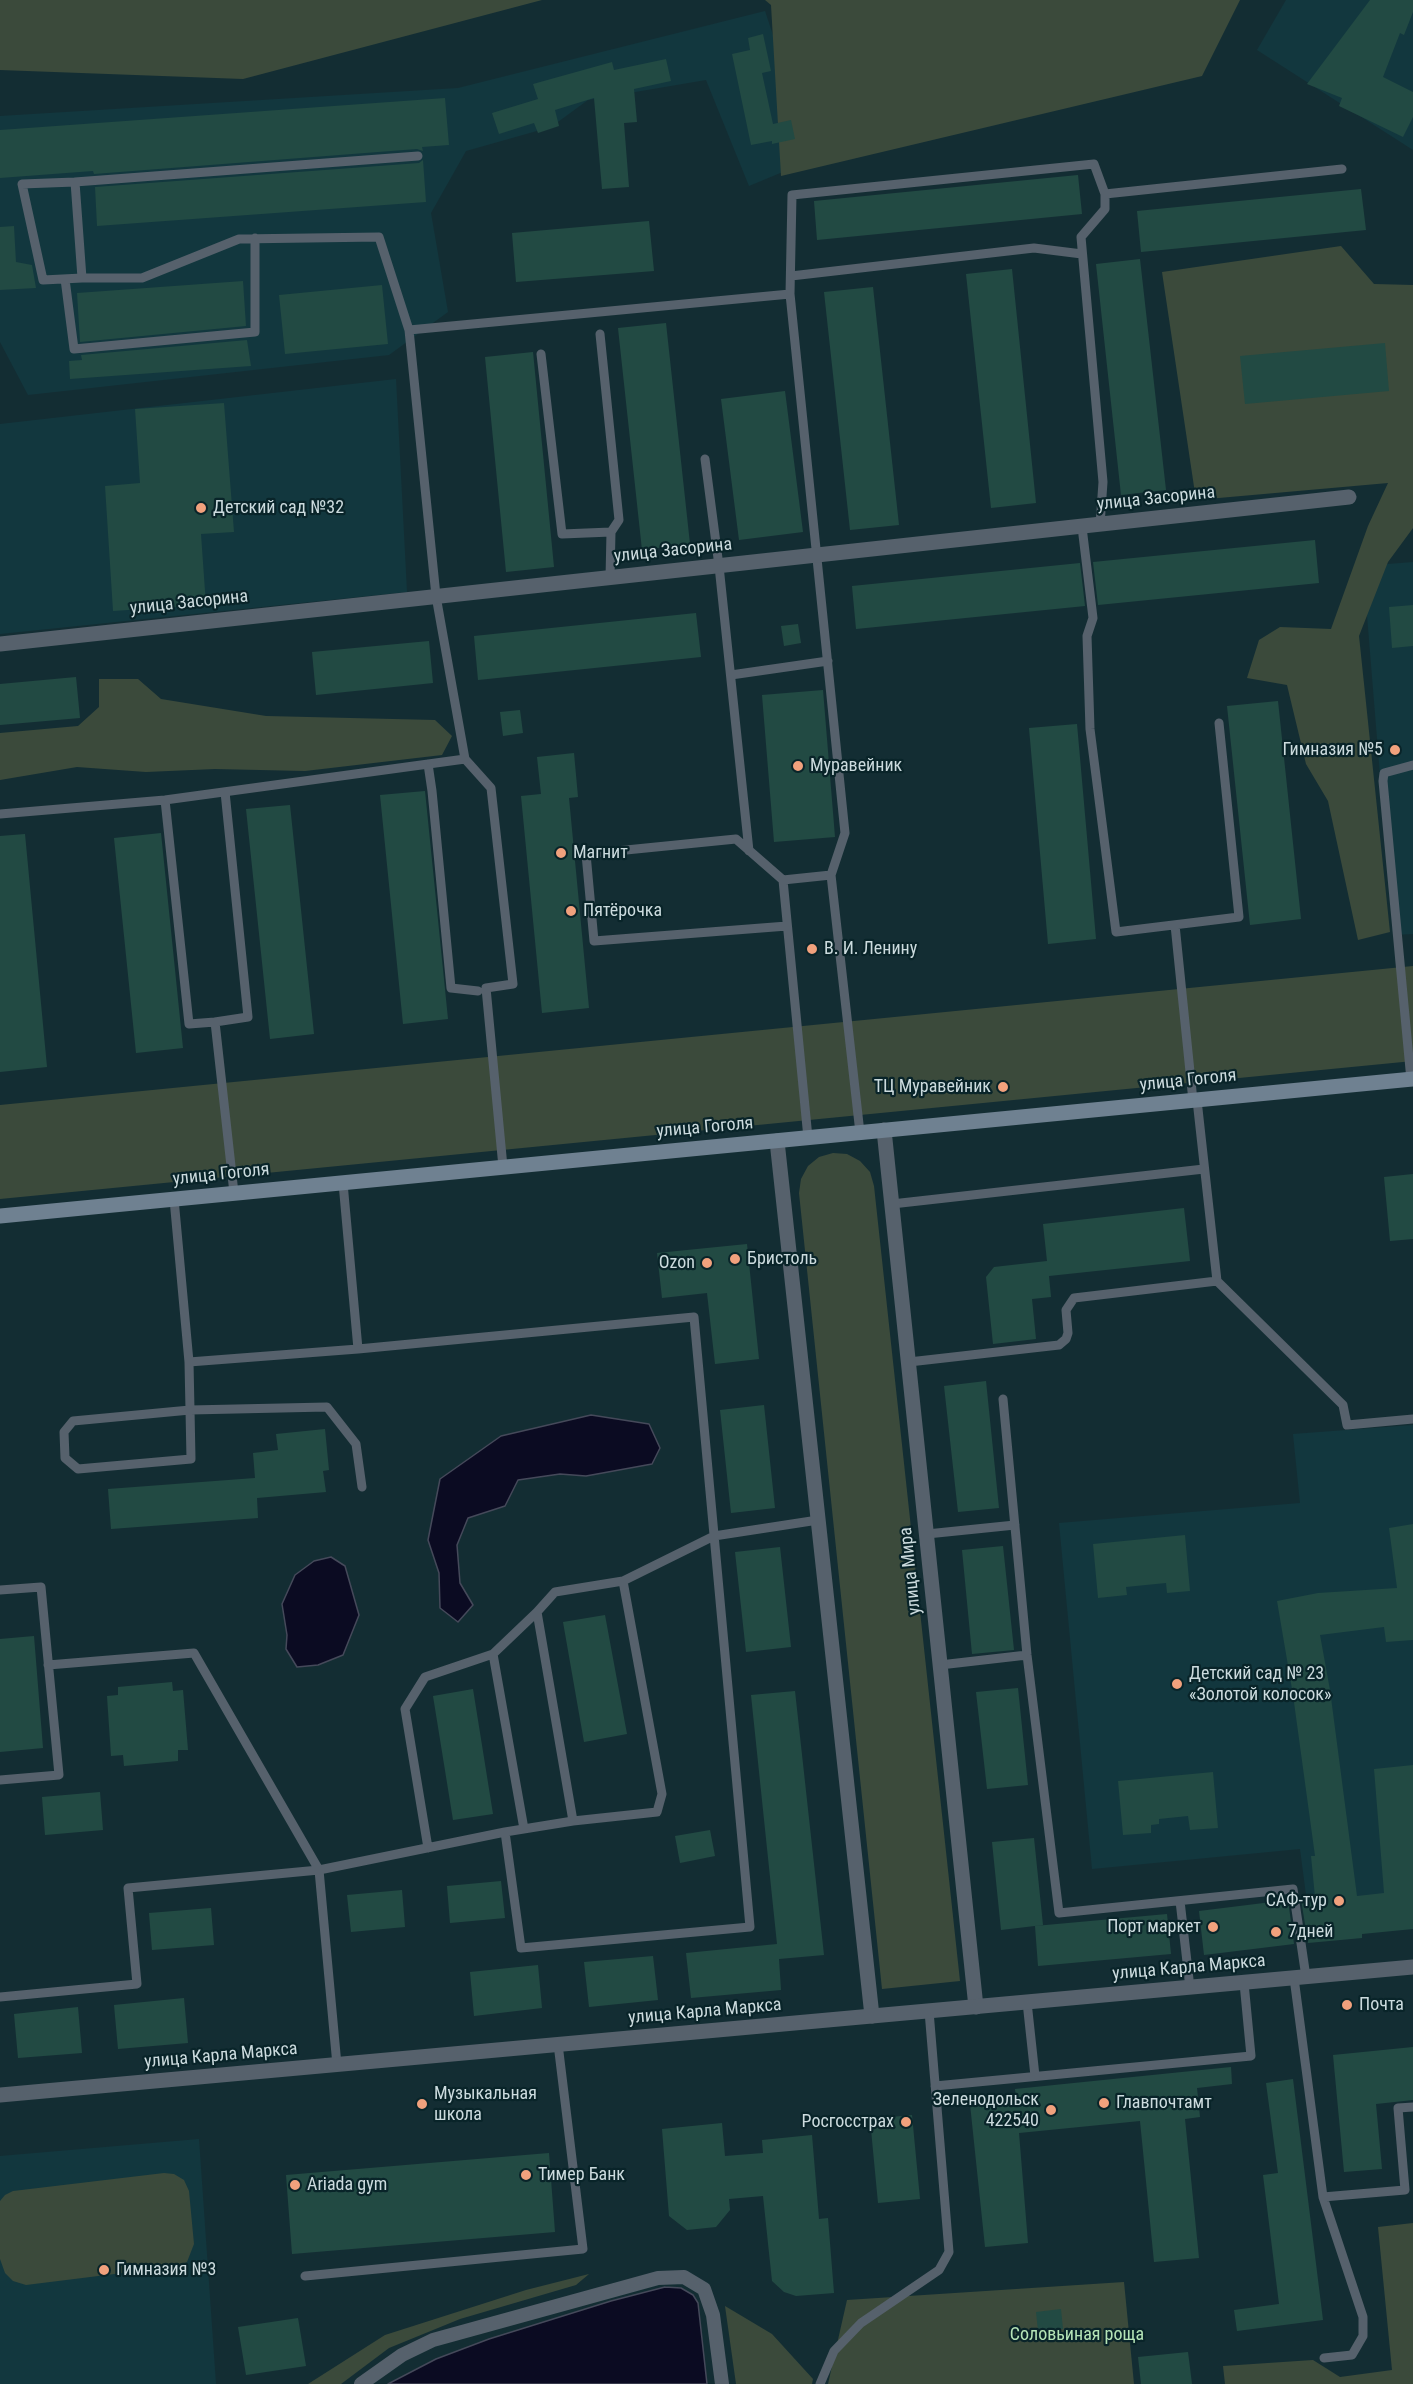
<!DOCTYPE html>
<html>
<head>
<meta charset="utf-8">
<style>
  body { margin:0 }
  canvas { display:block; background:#132d33 }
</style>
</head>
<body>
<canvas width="1413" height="2384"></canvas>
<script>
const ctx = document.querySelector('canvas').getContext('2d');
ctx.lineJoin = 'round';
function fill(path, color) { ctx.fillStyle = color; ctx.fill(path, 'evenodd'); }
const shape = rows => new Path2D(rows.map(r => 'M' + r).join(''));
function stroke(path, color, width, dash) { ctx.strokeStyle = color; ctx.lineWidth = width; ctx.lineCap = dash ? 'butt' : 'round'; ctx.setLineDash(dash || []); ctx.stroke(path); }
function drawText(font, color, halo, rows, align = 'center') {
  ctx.font = font + ' "Roboto Condensed",sans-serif'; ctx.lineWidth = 4.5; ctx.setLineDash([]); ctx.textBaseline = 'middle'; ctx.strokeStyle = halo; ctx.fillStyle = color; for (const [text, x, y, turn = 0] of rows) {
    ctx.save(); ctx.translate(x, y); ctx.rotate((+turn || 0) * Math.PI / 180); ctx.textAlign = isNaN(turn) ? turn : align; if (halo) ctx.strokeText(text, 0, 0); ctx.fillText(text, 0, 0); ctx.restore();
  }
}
fill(shape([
  [1286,0,1413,0,1413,150,1257,50],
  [765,11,814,159,749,186,706,80,588,100,551,127,466,151,431,213,448,312,389,355,28,395,0,342,0,116,458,88],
  [396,379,407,592,0,634,0,424],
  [1413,562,1413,934,1393,935,1363,566],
  [1413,1425,1413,1922,1311,1933,1300,1849,1092,1869,1059,1523,1300,1503,1293,1434],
  [199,2139,216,2384,0,2384,0,2156]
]), '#12373e');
fill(shape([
  [0,0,542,0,243,79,0,70],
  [765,0,1240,0,1202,76,781,176,771,5],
  [1341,246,1374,284,1413,285,1413,528,1388,562,1359,636,1390,932,1358,940,1328,801,1306,764,1287,685,1247,678,1259,640,1280,627,1331,629,1368,526,1388,483,1196,500,1162,272],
  [99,679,138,679,161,699,266,716,435,720,452,736,442,755,305,771,215,769,146,772,77,767,0,780,0,733,78,726,99,707],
  [1413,966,1413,1061,0,1199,0,1105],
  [833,1153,847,1154,860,1161,870,1172,874,1186,960,1981,882,1989,799,1193,801,1179,808,1166,819,1157],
  [164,2173,174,2174,184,2180,189,2191,194,2244,187,2262,179,2266,26,2285,13,2281,5,2273,0,2259,0,2201,5,2195,13,2191],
  [1413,2223,1413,2384,1225,2384,1223,2366,1313,2360,1340,2377,1392,2370,1378,2227],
  [589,2274,576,2285,460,2319,389,2348,341,2384,308,2384,385,2335,526,2290],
  [1124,2282,1134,2384,828,2384,847,2300],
  [725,2306,772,2334,813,2379,812,2384,736,2384]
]), '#3b4a3b');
const water = shape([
  [591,1415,649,1424,660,1448,652,1464,586,1476,560,1474,518,1480,505,1506,468,1518,457,1545,460,1583,473,1605,458,1622,440,1608,439,1573,428,1540,440,1479,501,1436,591,1415],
  [331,1557,345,1566,359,1615,343,1655,318,1665,297,1667,286,1649,287,1635,282,1604,295,1575,314,1561,331,1557],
  [665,2287,681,2288,693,2295,698,2303,707,2384,388,2384,436,2359,489,2339,611,2301,665,2287]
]);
fill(water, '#0b0b22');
stroke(water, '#45495a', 1.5);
fill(shape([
  [1370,0,1413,0,1413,12,1404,35,1400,33,1383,77,1413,92,1413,117,1403,137,1339,106,1342,98,1307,84],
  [763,34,771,71,762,73,773,124,791,120,795,139,772,144,772,141,751,145,732,54,750,50,748,38],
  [666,59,671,81,634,89,637,122,624,123,629,187,602,189,594,98,555,110,559,126,538,133,534,123,499,134,492,113,538,99,533,84,612,62,614,70],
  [445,98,449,145,422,147,423,151,417,149,94,174,93,171,0,178,0,130],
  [423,160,426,202,97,226,95,187,419,163],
  [1078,175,1082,214,817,240,814,201],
  [1361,189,1366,230,1141,252,1137,211],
  [649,221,654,271,516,282,512,233],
  [14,226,16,262,32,265,36,288,0,290,0,227],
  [1140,259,1166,490,1121,495,1096,264],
  [1012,269,1036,503,991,508,966,274],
  [243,281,246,326,80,342,77,293],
  [382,285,388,344,285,354,279,295],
  [873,287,899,525,850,530,824,292],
  [666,323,690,544,642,550,618,328],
  [247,340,251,366,70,379,69,361,82,360,81,355],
  [1385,343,1389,391,1245,404,1240,356],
  [533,352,554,567,506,572,485,357],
  [785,391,803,532,739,540,721,399],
  [224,403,234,532,201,534,206,605,113,611,105,486,140,483,135,409],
  [1315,540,1319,583,1098,605,1093,562],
  [1080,563,1085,606,856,629,852,586],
  [1413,605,1413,646,1392,648,1389,607],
  [696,613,701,657,478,680,474,636],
  [798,624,801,643,784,646,781,626],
  [429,641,433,683,316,695,312,652],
  [76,677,80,718,0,725,0,684],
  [823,690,835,837,774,842,762,695],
  [1278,701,1301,919,1250,925,1227,706],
  [520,710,523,733,503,736,500,712],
  [1077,724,1096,939,1048,944,1029,728],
  [574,753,578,797,569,798,589,1008,542,1013,521,796,541,794,537,757],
  [425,791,448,1019,403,1024,380,795],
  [290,805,314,1034,270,1039,246,809],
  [161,833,183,1048,136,1053,114,838],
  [25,834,47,1067,0,1072,0,836],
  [1413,1174,1413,1239,1390,1241,1384,1177],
  [1184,1208,1190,1261,1049,1276,1051,1297,1032,1299,1036,1339,993,1344,986,1277,994,1267,1047,1261,1043,1224],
  [747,1244,759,1359,715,1364,707,1293,662,1298,657,1253],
  [986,1381,999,1508,958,1512,944,1386],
  [764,1405,775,1508,731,1513,720,1410],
  [325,1429,329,1470,323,1471,326,1492,257,1498,258,1518,111,1529,108,1489,255,1478,253,1453,278,1450,276,1434],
  [1413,1524,1413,1640,1386,1642,1384,1627,1320,1635,1330,1690,1357,1896,1384,1893,1374,1769,1413,1765,1413,1929,1362,1934,1362,1938,1308,1943,1301,1899,1315,1897,1311,1856,1315,1856,1293,1695,1277,1601,1318,1593,1397,1588,1389,1528],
  [1185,1535,1190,1591,1167,1593,1166,1583,1126,1587,1127,1595,1098,1598,1093,1544],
  [1003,1546,1014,1650,972,1654,962,1550],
  [780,1547,791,1647,746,1652,735,1552],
  [605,1615,627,1734,584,1742,563,1622],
  [34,1636,43,1748,0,1752,0,1639],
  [172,1682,173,1691,183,1690,188,1750,178,1750,178,1761,124,1766,123,1755,111,1756,107,1696,118,1695,118,1687],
  [1018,1688,1028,1785,987,1789,976,1692],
  [473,1689,493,1814,453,1820,433,1696],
  [795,1691,824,1955,779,1959,781,1990,691,1998,686,1953,777,1944,751,1695],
  [1213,1772,1218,1828,1190,1830,1188,1816,1159,1819,1159,1824,1151,1825,1151,1833,1123,1835,1118,1781],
  [100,1792,103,1830,45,1835,42,1797],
  [710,1830,715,1856,680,1863,675,1836],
  [1034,1838,1043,1925,1001,1930,992,1842],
  [501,1881,505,1918,450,1923,447,1886],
  [402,1890,405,1927,351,1932,347,1895],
  [1288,1900,1294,1944,1204,1955,1199,1911],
  [211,1908,214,1945,152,1950,149,1913],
  [1167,1914,1171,1954,1038,1966,1035,1926],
  [653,1956,658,2000,589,2007,584,1962],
  [538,1965,542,2008,474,2016,470,1972],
  [184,1998,188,2043,118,2049,114,2005],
  [78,2007,82,2053,18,2058,14,2014],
  [1413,2047,1413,2100,1376,2104,1382,2169,1344,2172,1333,2055],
  [1231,2067,1232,2084,1197,2088,1200,2117,1185,2119,1199,2258,1154,2262,1140,2121,1019,2133,1028,2243,985,2247,970,2104,1016,2097,1015,2089],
  [1293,2079,1323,2320,1237,2331,1234,2310,1279,2304,1263,2175,1278,2173,1266,2083],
  [912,2115,920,2199,878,2203,870,2119],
  [722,2123,725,2156,763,2153,762,2140,812,2135,819,2219,828,2218,834,2293,796,2296,784,2292,772,2281,763,2196,729,2199,730,2210,716,2227,687,2230,669,2216,662,2129],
  [549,2153,555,2232,292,2254,286,2175],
  [1061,2309,1063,2329,1038,2331,1036,2312],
  [298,2318,306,2366,246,2375,238,2327],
  [1188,2352,1192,2384,1141,2384,1138,2357]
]), '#224a43');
stroke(shape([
  [75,182,22,184,43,280,82,278],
  [791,276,1034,248,1082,254],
  [65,279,74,349,255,332,255,238],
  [409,330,379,237,239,239,142,278,82,278,75,182,418,156],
  [600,334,619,520,611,532,610,578],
  [541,354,562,534,611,532],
  [705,459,719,566,749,851],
  [1100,525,1103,482,1081,237,1105,209,1105,194],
  [1082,527,1093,618,1087,636,1090,729,1116,932,1239,917,1219,723],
  [731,675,828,661],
  [428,764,432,791,451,988,478,991],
  [225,792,248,1017,215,1022,234,1193],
  [165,800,189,1024,215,1022],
  [0,814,165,800,465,759],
  [783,880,736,839,586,854,594,941,787,926],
  [1175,925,1193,1101],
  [1411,1080,1383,781,1384,773,1413,765],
  [860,1133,831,875,845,833,790,294,792,195,1094,164,1105,194,1342,169],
  [808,1138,783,880,831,875],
  [503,1167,486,988,513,984,491,788,465,759,436,596,409,330,790,294],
  [174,1199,189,1362,358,1349],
  [892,1204,1204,1169],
  [1217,1281,1343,1405,1347,1425,1413,1419],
  [189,1362,190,1410,191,1459,78,1469,65,1458,64,1432,73,1421,190,1410,327,1407,356,1444,362,1487],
  [909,1362,1059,1345,1066,1339,1068,1333,1066,1310,1074,1298,1217,1281,1197,1100],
  [1003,1399,1027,1655,1059,1913,1293,1889,1306,1977],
  [927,1534,1015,1525],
  [0,1590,41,1587,59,1775,0,1780],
  [537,1612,555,1592,623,1581],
  [48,1665,194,1653,319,1870,337,2065],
  [940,1665,1027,1655],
  [524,1829,493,1654,537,1612,573,1821],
  [505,1832,573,1821,657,1812,662,1794,623,1581,714,1536,818,1520],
  [428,1848,405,1709,425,1677,493,1654],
  [1180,1901,1190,1988],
  [1294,1978,1323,2197,1363,2317,1363,2336,1352,2355,1324,2358],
  [0,1997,137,1984,128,1888,319,1870,505,1832,521,1948,750,1927,694,1317,358,1349,343,1183],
  [1027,2002,1035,2076],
  [935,2086,1251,2056,1244,1983],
  [1323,2197,1405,2190,1398,2108,1413,2107],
  [305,2276,583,2249,558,2044],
  [820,2384,834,2351,861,2323,939,2270,949,2252,929,2011]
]), '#56616c', 9);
stroke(shape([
  [361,2384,402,2355,433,2340,658,2278,684,2277,704,2289,713,2315,722,2384]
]), '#56616c', 14);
stroke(shape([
  [0,644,1349,497],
  [884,1130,976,2007],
  [777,1141,872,2016]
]), '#56616c', 15);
stroke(shape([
  [0,2095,1413,1967]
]), '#56616c', 15);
stroke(shape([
  [0,1216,1413,1079]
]), '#6f8191', 15);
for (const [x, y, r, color] of [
  [201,508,6,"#f1a17d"],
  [1395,750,6,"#f1a17d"],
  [798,766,6,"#f1a17d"],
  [561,853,6,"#f1a17d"],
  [571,911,6,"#f1a17d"],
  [812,949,6,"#f1a17d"],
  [1003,1087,6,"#f1a17d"],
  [735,1259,6,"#f1a17d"],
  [707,1263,6,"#f1a17d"],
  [1177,1684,6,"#f1a17d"],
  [1339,1901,6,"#f1a17d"],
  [1213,1927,6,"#f1a17d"],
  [1276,1932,6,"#f1a17d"],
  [1347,2005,6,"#f1a17d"],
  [1104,2103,6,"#f1a17d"],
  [422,2104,6,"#f1a17d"],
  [1051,2110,6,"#f1a17d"],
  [906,2122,6,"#f1a17d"],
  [526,2175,6,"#f1a17d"],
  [295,2185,6,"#f1a17d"],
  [104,2270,6,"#f1a17d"]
]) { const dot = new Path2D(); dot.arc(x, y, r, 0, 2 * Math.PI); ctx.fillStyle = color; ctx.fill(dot); stroke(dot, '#092429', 2); }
drawText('18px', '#ccdbde', '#092429', [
  ["улица Засорина",1156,499,-6],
  ["улица Засорина",673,551,-6],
  ["улица Засорина",189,603,-6],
  ["улица Гоголя",1188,1081,-6],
  ["улица Гоголя",705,1128,-5],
  ["улица Гоголя",221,1175,-6],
  ["улица Мира",911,1571,-96],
  ["улица Карла Маркса",1189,1968,-5],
  ["улица Карла Маркса",705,2012,-5],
  ["улица Карла Маркса",221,2056,-5]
]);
drawText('18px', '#ccdbde', '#092429', [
  ["Детский сад №32",213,508],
  ["Гимназия №5",1383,750,"right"],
  ["Муравейник",810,766],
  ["Магнит",573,853],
  ["Пятёрочка",583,911],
  ["В. И. Ленину",824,949],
  ["ТЦ Муравейник",991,1087,"right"],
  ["Бристоль",747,1259],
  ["Ozon",695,1263,"right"],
  ["Детский сад № 23",1189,1674],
  ["«Золотой колосок»",1189,1695],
  ["САФ-тур",1327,1901,"right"],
  ["Порт маркет",1201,1927,"right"],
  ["7дней",1288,1932],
  ["Почта",1359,2005],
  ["Музыкальная",434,2094],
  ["школа",434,2115],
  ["Зеленодольск",1039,2100,"right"],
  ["422540",1039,2121,"right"],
  ["Главпочтамт",1116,2103],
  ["Росгосстрах",894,2122,"right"],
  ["Тимер Банк",538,2175],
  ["Ariada gym",307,2185],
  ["Гимназия №3",116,2270]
], 'left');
drawText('18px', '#b5e4b7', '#092429', [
  ["Соловьиная роща",1077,2335]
]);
</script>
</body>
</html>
